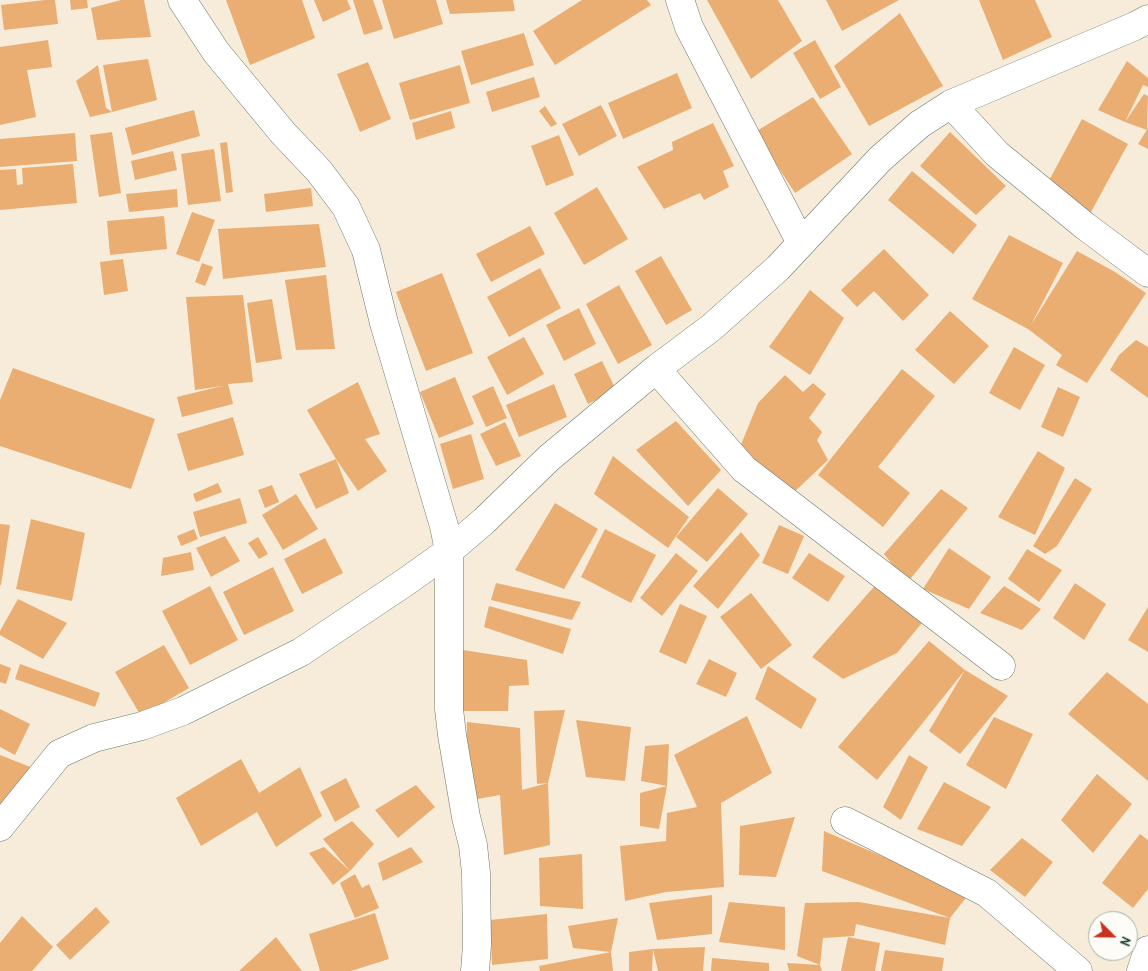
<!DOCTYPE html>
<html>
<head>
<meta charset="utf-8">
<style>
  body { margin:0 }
  #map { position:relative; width:1148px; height:971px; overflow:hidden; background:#f6ecd9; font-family:"Patrick Hand",sans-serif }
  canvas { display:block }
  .north { position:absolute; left:1088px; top:911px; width:50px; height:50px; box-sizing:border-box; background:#fdfcf7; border:1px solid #a4b0a9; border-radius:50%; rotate:113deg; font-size:14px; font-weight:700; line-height:20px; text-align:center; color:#1f3d34 }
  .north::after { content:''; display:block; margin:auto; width:18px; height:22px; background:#c8321e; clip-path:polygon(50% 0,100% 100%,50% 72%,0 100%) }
</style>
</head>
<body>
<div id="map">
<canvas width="1148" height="971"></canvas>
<div class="north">N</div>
</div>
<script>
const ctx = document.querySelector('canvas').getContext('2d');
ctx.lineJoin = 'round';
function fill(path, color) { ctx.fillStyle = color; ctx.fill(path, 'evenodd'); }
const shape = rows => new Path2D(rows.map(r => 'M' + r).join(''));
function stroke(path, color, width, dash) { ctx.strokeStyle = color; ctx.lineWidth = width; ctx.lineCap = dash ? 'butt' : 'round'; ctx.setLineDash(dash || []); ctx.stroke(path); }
fill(shape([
  [45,0,55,0,58,24,4,30,1,5],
  [70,0,87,0,88,8,71,10],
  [121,0,144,0,151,37,97,40,91,8],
  [226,0,302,0,315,38,250,65],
  [314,0,347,0,351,9,323,22],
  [353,0,373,0,383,29,364,35],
  [382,0,436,0,443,24,394,39],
  [446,0,513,0,515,11,450,14],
  [582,0,647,0,651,5,555,65,533,31],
  [707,0,778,0,802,41,751,79],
  [826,0,899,0,842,31],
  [979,0,1035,0,1052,37,1003,60],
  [900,13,943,86,869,126,834,66],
  [524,33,534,65,471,85,461,51],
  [48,40,52,67,27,70,36,117,0,125,0,47],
  [815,40,841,87,820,99,793,53],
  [148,59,157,100,112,112,103,65],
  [1127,61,1148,78,1148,87,1143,85,1125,122,1098,110],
  [368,62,391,119,360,132,337,74],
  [98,65,106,108,112,112,90,117,76,81],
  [460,65,470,103,410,120,399,83],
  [677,73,692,108,623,139,608,103],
  [534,77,540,97,492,112,486,92],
  [1144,94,1148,96,1147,130,1125,122],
  [813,97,852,154,795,193,755,132],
  [601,105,617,136,579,156,562,124],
  [545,106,557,124,551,127,539,111],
  [194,110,200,136,132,155,125,128],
  [451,111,455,128,416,140,412,123],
  [1082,119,1128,144,1091,212,1045,188],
  [713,123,734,166,723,171,729,187,704,200,700,193,664,209,637,167,673,150,672,142],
  [1148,128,1148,149,1138,144],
  [112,132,121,193,99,197,90,135],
  [950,132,1006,186,976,215,920,166],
  [75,133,77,161,0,167,0,139],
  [559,135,574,175,546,186,531,146],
  [227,142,233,192,226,193,220,143],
  [214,149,221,201,188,205,181,154],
  [173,151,177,170,135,180,131,161],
  [73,164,77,203,0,210,0,170,16,169,17,185,23,184,22,168],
  [912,171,977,225,953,254,888,200],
  [597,187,628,239,584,265,554,213],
  [311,188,313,206,266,212,264,194],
  [177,189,178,207,129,212,126,194],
  [192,212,215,220,199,262,176,254],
  [164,216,167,249,110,255,107,221],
  [319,224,326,267,223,279,218,229],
  [530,226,545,254,491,282,476,254],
  [1009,235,1063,263,1031,325,1077,251,1115,272,1146,293,1087,383,1056,365,1062,355,1028,329,972,299],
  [884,249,929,295,903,321,874,291,857,307,841,290],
  [661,256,692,310,666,325,635,271],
  [123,259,128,291,104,295,100,262],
  [202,263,213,267,205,286,195,282],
  [540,268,561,308,509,337,487,297],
  [442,273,473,353,426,371,396,292],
  [326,275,335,349,296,350,285,280],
  [619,285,652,345,618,364,586,304],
  [810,290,844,318,810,375,769,347],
  [243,295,253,382,228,384,233,404,182,417,177,397,222,386,195,390,186,297],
  [272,299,282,359,256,363,247,303],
  [579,308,596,344,564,361,546,325],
  [950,311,989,346,954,384,915,350],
  [524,337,544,374,507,395,487,357],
  [1136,340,1148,347,1148,398,1110,370,1119,355],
  [1014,347,1045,365,1020,410,989,393],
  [602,361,616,390,588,404,574,374],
  [13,368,155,419,131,489,0,446,0,400],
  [902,369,935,396,878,467,910,493,883,527,818,475],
  [785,375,803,392,813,383,826,394,809,418,822,432,817,440,828,460,790,496,740,447,758,403],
  [455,377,474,424,439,438,420,392],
  [358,382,380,434,365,439,387,471,358,491,336,459,307,410],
  [554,384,567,417,519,437,506,405],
  [493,386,507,418,486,427,472,396],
  [1058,387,1080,397,1063,437,1041,427],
  [233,417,244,455,188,471,177,434],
  [676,421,721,470,688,506,636,450],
  [505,422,521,456,496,466,480,434],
  [471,434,484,479,453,489,440,444],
  [1038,451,1065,468,1035,535,998,517],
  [613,456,689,517,668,548,594,494],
  [336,459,349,493,316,509,299,474],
  [1075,478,1092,489,1057,546,1045,554,1033,546],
  [218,483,222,492,196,502,193,494],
  [272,485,279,502,265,508,258,490],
  [718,488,748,514,707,562,676,537],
  [941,489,968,508,907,583,884,554],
  [296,494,318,529,283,550,262,515],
  [240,498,247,523,200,537,193,512],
  [555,503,598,529,564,589,515,570],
  [31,519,85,533,72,601,16,589],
  [0,524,10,525,1,585,0,585],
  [779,525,804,536,788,574,762,563],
  [194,529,198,539,181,546,177,536],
  [605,529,656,555,631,603,581,577],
  [741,532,760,555,718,609,693,586],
  [225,536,240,561,211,577,196,548],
  [258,537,268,554,259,559,248,543],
  [325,538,343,573,302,594,284,559],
  [949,548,991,577,969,609,923,589],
  [1027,549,1062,570,1039,602,1008,579],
  [191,552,194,570,161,576,163,558],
  [676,553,698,571,662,616,640,598],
  [809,553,845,576,828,602,792,578],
  [273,567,294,611,244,635,223,592],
  [880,580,927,617,897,653,843,679,812,657],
  [496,583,581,602,572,620,491,600],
  [1075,583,1106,604,1084,640,1053,618],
  [210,586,238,640,190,665,162,611],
  [1004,586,1041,609,1022,630,980,613],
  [751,593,792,645,761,669,720,617],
  [18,599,67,623,43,659,0,635,0,631],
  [680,604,707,616,686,664,659,652],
  [489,606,571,629,563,654,484,627],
  [1148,607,1148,652,1128,640],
  [929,641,965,670,877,780,838,747],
  [164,645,189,688,141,716,115,672],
  [463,650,527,660,529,685,509,686,508,711,454,711],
  [709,659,737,673,726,697,696,684],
  [0,664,11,668,6,684,0,682],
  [20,664,100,693,95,707,15,679],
  [768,666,817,699,801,729,755,699],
  [965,670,1008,696,960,754,929,731],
  [1107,672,1148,704,1148,781,1068,714],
  [0,709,30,724,15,755,0,747],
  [565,710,548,783,550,845,504,855,500,795,466,801,467,722,520,728,522,790,548,783,537,784,534,711],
  [747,716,772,773,721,803,724,887,666,892,625,901,620,846,666,841,667,813,697,807,674,755],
  [994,717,1033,734,1006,789,966,765],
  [576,720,631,727,625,781,586,777],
  [669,744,667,786,641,781,645,746],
  [0,755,38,770,0,825],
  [909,755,928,767,901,820,883,807],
  [241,759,259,793,300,767,322,816,276,847,257,812,201,846,176,798],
  [1097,774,1132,804,1093,853,1061,820],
  [346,778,360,807,335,822,320,792],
  [944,782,991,807,962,846,917,829],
  [416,785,435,807,398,838,375,810],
  [667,786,659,829,640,826,640,793],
  [795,817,776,877,739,875,740,826],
  [352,821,374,844,350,871,333,885,309,853,324,847,350,871,323,839],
  [824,831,969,894,950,918,945,945,856,924,854,936,823,938,820,965,797,956,805,903,859,902,950,918,822,871],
  [1140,834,1148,840,1148,889,1133,908,1102,883],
  [1022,838,1053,862,1025,897,990,870],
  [411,847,423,862,383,881,378,863],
  [582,854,583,909,540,906,539,858],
  [355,874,362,888,369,884,379,908,355,918,340,883],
  [712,895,712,934,657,940,649,903],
  [729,902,785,907,785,950,719,942],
  [96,907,110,922,70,960,56,945],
  [375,913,389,959,351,971,320,971,309,934],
  [547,914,548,959,492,965,490,920],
  [22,916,53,947,32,971,0,971,0,943],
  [618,918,611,952,573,948,568,926],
  [276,937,302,971,239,971],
  [848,937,880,943,875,971,841,971],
  [705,947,703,971,658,971,653,949],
  [653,949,652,971,629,971,629,952],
  [885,950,944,958,942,971,881,971],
  [611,952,613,971,540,971,539,966],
  [712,958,769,963,769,971,711,971],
  [787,963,820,965,822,971,789,971]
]), '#eaae73');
const minor = shape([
  [182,0,216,52,283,133,319,171,346,207,366,250,384,323,444,526,449,551,449,709,452,735,466,817,473,845,476,873,477,945,475,971],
  [680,0,689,27,801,243],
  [951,104,997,154,1085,226,1148,273],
  [656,369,744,469,1001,666],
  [845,821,987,893,1078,971],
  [0,827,59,754,94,738,142,726,183,711,301,652,407,581,449,551,484,521,549,458,656,369,712,327,778,268,880,159,920,124,951,104,1135,26,1148,19],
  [1141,971,1148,950]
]);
stroke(minor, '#6a7a6e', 29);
stroke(minor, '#fff', 28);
</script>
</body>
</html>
